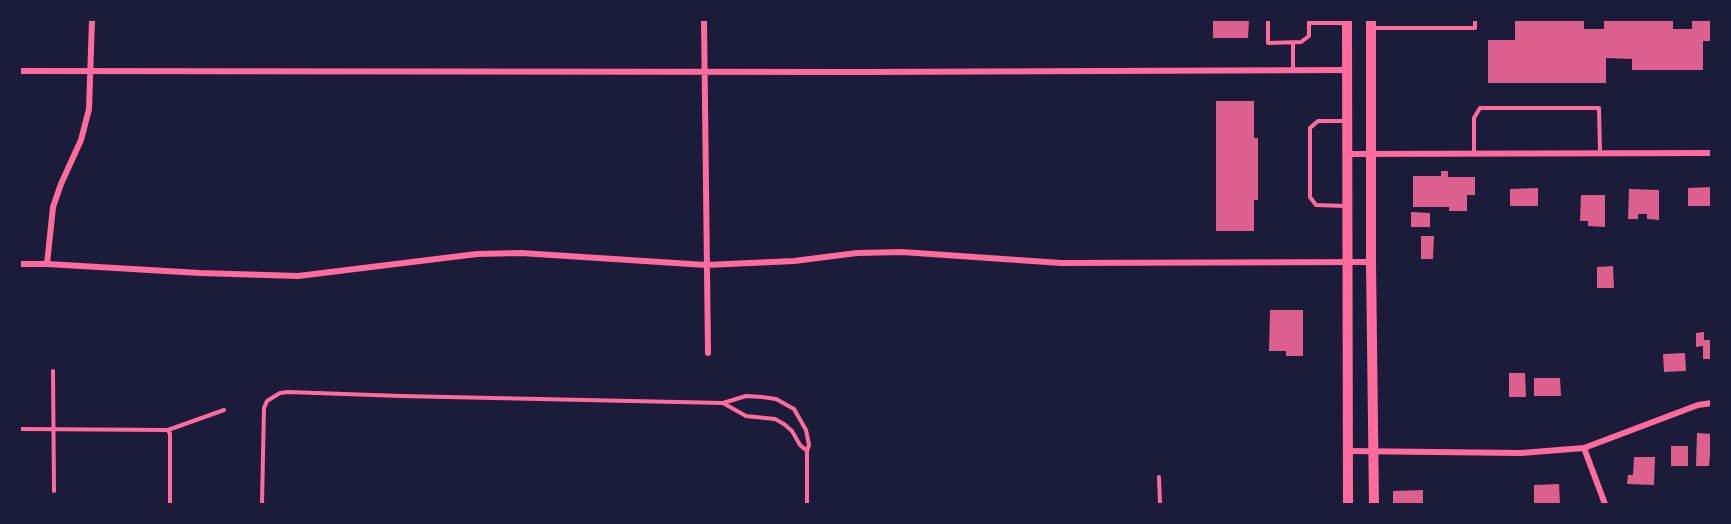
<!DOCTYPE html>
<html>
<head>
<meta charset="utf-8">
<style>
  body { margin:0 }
  #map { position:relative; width:1731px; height:524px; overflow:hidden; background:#1b1b3a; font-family:Quicksand,sans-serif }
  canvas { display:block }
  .frame { position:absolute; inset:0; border:21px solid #1b1b3a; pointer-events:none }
</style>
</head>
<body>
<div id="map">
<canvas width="1731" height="524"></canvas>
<div class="frame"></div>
</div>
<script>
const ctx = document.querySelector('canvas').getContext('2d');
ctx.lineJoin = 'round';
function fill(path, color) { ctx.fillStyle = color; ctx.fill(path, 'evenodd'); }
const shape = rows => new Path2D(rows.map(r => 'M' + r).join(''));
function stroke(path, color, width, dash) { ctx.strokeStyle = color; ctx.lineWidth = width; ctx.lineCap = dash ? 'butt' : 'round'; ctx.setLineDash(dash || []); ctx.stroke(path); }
fill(shape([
  [1213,20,1249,20,1248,38,1213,38],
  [1515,20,1584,20,1584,29,1604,29,1604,20,1673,20,1673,29,1692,29,1692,20,1712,20,1712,41,1703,41,1703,70,1632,70,1632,59,1606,58,1606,83,1488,83,1488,40,1515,40],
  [1216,101,1254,101,1254,138,1258,138,1258,200,1254,200,1254,231,1216,231],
  [1441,171,1448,171,1448,177,1475,177,1475,195,1467,195,1467,211,1449,211,1449,207,1413,207,1413,176,1441,176],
  [1712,187,1712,206,1688,206,1688,188],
  [1538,188,1538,206,1510,206,1510,189],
  [1629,189,1659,190,1659,220,1647,219,1647,214,1638,214,1638,219,1628,219],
  [1581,195,1605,195,1605,227,1588,226,1588,221,1580,221],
  [1411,212,1430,213,1430,227,1411,227],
  [1421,236,1434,236,1433,259,1421,259],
  [1613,266,1614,288,1597,288,1597,267],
  [1270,310,1303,310,1303,356,1286,356,1286,351,1269,351],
  [1704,332,1704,340,1711,340,1712,359,1703,359,1703,346,1696,347,1696,333],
  [1685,353,1686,371,1664,372,1663,354],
  [1509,373,1525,373,1526,397,1509,397],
  [1534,378,1560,378,1561,396,1534,396],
  [1697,433,1712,434,1709,466,1696,466],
  [1671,446,1688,446,1688,466,1671,466],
  [1634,457,1655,457,1654,485,1627,484,1628,475,1633,475],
  [1559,484,1560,504,1534,504,1534,485],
  [1423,490,1423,504,1393,503,1393,491]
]), '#dd5f8e');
stroke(shape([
  [1268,20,1268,43,1301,42,1309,36,1309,20],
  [1309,23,1347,23],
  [1373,28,1475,28,1475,20],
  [1293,70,1293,43],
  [1344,121,1318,121,1310,128,1310,197,1316,205,1345,206],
  [1474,153,1474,118,1480,108,1599,108,1600,153],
  [53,371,54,491],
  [20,429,168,430,170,434,170,504],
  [168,430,224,410],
  [807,451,807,504],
  [1159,477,1160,504],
  [262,504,264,408,267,401,280,393,288,392,401,396,723,403,746,396,762,397,776,399,794,409,806,430,809,445,807,451,800,445,792,431,784,424,775,419,746,416,723,403]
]), '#ff6b9d', 4);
stroke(shape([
  [704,20,708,353],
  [20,71,863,72,1348,70],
  [1348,154,1712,153],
  [20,264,47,264,200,273,298,276,477,254,521,253,706,265,794,261,857,253,902,252,1061,263,1371,262],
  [47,264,53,207,61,184,81,140,89,109,92,20],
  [1584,448,1605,504],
  [1348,451,1521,453,1584,448,1698,405,1712,403]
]), '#ff6b9d', 6);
stroke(shape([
  [1347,20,1348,504],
  [1371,20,1371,262,1374,504]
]), '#ff6b9d', 10);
</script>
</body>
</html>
